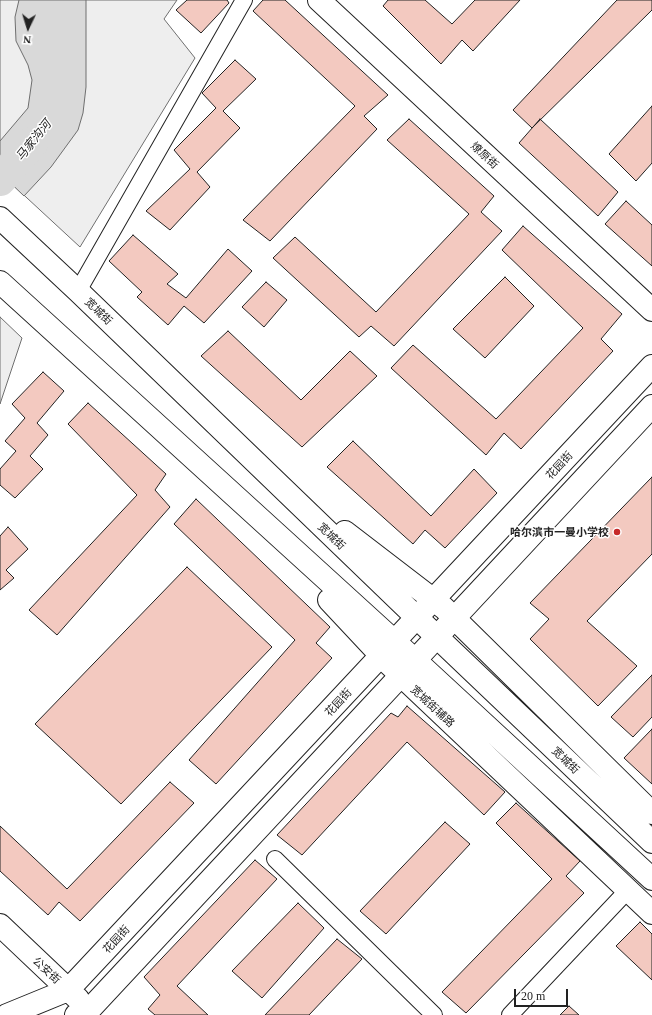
<!DOCTYPE html>
<html>
<head>
<meta charset="utf-8">
<style>
  body { margin:0 }
  #map { position:relative; width:652px; height:1015px; overflow:hidden; background:#fff; font-family:Georgia,serif }
  canvas { display:block }
  .north { position:absolute; left:8px; top:8px; width:40px; height:40px; -webkit-text-stroke:3px #fff; paint-order:stroke; rotate:184deg; font-size:11px; font-weight:700; line-height:16px; text-align:center; color:#222 }
  .north::after { content:''; display:block; margin:auto; width:14px; height:18px; background:#222; clip-path:polygon(50% 0,100% 100%,50% 72%,0 100%) }
  .scale { position:absolute; left:514px; top:989px; width:54px; height:18px; box-sizing:border-box; border:2px solid #222; border-top:0; padding-left:5px; font-size:12px; line-height:14px; white-space:nowrap; color:#222; -webkit-text-stroke:3px #fff; paint-order:stroke }
</style>
</head>
<body>
<div id="map">
<canvas width="652" height="1015"></canvas>
<div class="north">N</div>
<div class="scale">20 m</div>
</div>
<script>
const ctx = document.querySelector('canvas').getContext('2d');
ctx.lineJoin = 'round';
function fill(path, color) { ctx.fillStyle = color; ctx.fill(path, 'evenodd'); }
const shape = rows => new Path2D(rows.map(r => 'M' + r).join(''));
function stroke(path, color, width, dash) { ctx.strokeStyle = color; ctx.lineWidth = width; ctx.lineCap = dash ? 'butt' : 'round'; ctx.setLineDash(dash || []); ctx.stroke(path); }
function drawText(font, color, halo, rows, align = 'center') {
  ctx.font = font + ' Georgia,"Noto Sans SC",serif'; ctx.lineWidth = 3; ctx.setLineDash([]); ctx.textBaseline = 'middle'; ctx.strokeStyle = halo; ctx.fillStyle = color; for (const [text, x, y, turn = 0] of rows) {
    ctx.save(); ctx.translate(x, y); ctx.rotate((+turn || 0) * Math.PI / 180); ctx.textAlign = isNaN(turn) ? turn : align; if (halo) ctx.strokeText(text, 0, 0); ctx.fillText(text, 0, 0); ctx.restore();
  }
}
const green = shape([
  [0,0,177,0,164,19,195,58,80,247,0,173,0,0],
  [0,317,22,338,0,404,0,317]
]);
fill(green, '#eee');
stroke(green, '#6f6f6f', 1);
const water = shape([
  [19,0,86,0,86,87,83,113,78,130,51,167,24,196,0,173,0,141,28,108,32,80,28,65,16,41,15,17,19,0]
]);
fill(water, '#d9d9d9');
stroke(water, '#6f6f6f', 1);
stroke(shape([
  [0,180,32,143]
]), '#d9d9d9', 32);
const building = shape([
  [187,0,227,0,229,3,201,33,176,10,187,0],
  [263,0,285,0,388,95,364,116,377,129,270,241,243,220,355,106,253,11,263,0],
  [388,0,425,0,452,24,475,0,520,0,473,51,462,40,441,64,383,6,388,0],
  [617,0,652,0,652,10,532,128,513,110,617,0],
  [235,60,256,79,223,111,240,128,197,172,210,187,170,230,146,211,190,169,174,150,216,108,202,93,235,60],
  [652,106,652,163,636,181,609,154,652,106],
  [409,119,494,196,481,212,502,231,394,346,371,326,359,337,273,258,295,237,376,312,469,214,387,140,409,119],
  [540,119,618,192,598,216,519,143,540,119],
  [626,201,652,225,652,266,605,224,626,201],
  [523,226,622,314,601,339,613,351,521,449,504,433,486,455,391,368,413,345,496,419,583,328,502,250,523,226],
  [133,235,178,274,167,284,186,298,228,249,252,271,204,323,184,306,168,325,137,297,142,292,109,261,133,235],
  [505,277,534,306,485,358,453,329,505,277],
  [266,282,287,300,264,327,242,307,266,282],
  [228,331,301,400,350,351,377,376,302,447,201,356,228,331],
  [43,372,64,391,37,423,48,435,30,456,43,469,15,498,0,485,0,469,16,451,5,441,25,418,12,404,43,372],
  [88,403,166,474,155,490,170,507,57,635,29,610,137,495,68,424,88,403],
  [353,441,431,516,474,469,497,493,445,548,425,530,413,544,327,467,353,441],
  [652,477,652,554,587,621,637,666,598,706,530,639,549,619,530,603,652,477],
  [196,499,330,627,316,643,332,658,216,784,189,760,295,640,174,524,196,499],
  [8,527,28,549,6,570,14,578,0,590,0,536,8,527],
  [187,567,272,647,121,804,35,724,187,567],
  [652,675,652,717,633,737,611,717,652,675],
  [407,706,505,792,484,815,407,742,302,855,277,835,391,713,398,717,407,706],
  [652,729,652,784,624,758,652,729],
  [170,782,194,803,80,921,59,902,48,915,0,871,0,826,67,889,170,782],
  [516,803,580,861,566,876,584,893,466,1013,442,992,552,879,496,823,516,803],
  [445,822,470,844,386,934,360,911,445,822],
  [255,860,277,879,177,986,208,1015,155,1015,148,1009,160,995,144,977,255,860],
  [298,903,324,928,262,998,232,971,298,903],
  [640,922,652,934,652,980,616,946,640,922],
  [337,939,362,959,309,1015,265,1015,337,939],
  [569,1006,579,1015,560,1015,569,1006]
]);
fill(building, '#f3c9c0');
stroke(building, '#222', 1);
const street = shape([
  [78,291,244,0],
  [275,859,434,1015],
  [510,1015,628,890]
]);
const secondary = shape([
  [319,0,652,310],
  [0,925,78,999],
  [7,1015,68,990,652,366],
  [76,1015,89,1010,652,406]
]);
const highway = shape([
  [0,218,78,291,437,637,652,842],
  [0,282,415,660,652,879],
  [345,532,444,608,652,813],
  [329,600,388,663,652,913]
]);
stroke(street, '#222', 18);
stroke(secondary, '#222', 24);
stroke(highway, '#222', 24);
stroke(street, '#fff', 16);
stroke(secondary, '#fff', 22);
stroke(highway, '#fff', 22);
for (const [x, y, r, color] of [
  [617,532,4,"#c62828"]
]) { const dot = new Path2D(); dot.arc(x, y, r, 0, 2 * Math.PI); ctx.fillStyle = color; ctx.fill(dot); stroke(dot, '#fff', 1.5); }
drawText('11px', '#222', '#fff', [
  ["燎原街",485,155,43],
  ["宽城街",99,311,44],
  ["花园街",559,465,-47],
  ["宽城街",332,536,44],
  ["花园街",338,702,-47],
  ["宽城街辅路",433,706,43],
  ["宽城街",566,760,44],
  ["花园街",116,939,-47],
  ["公安街",47,970,43]
]);
drawText('bold 11px', '#222', '#fff', [
  ["哈尔滨市一曼小学校",609,532]
], 'right');
drawText('italic 12px', '#222', '#fff', [
  ["马家沟河",33,140,-51]
]);
</script>
</body>
</html>
